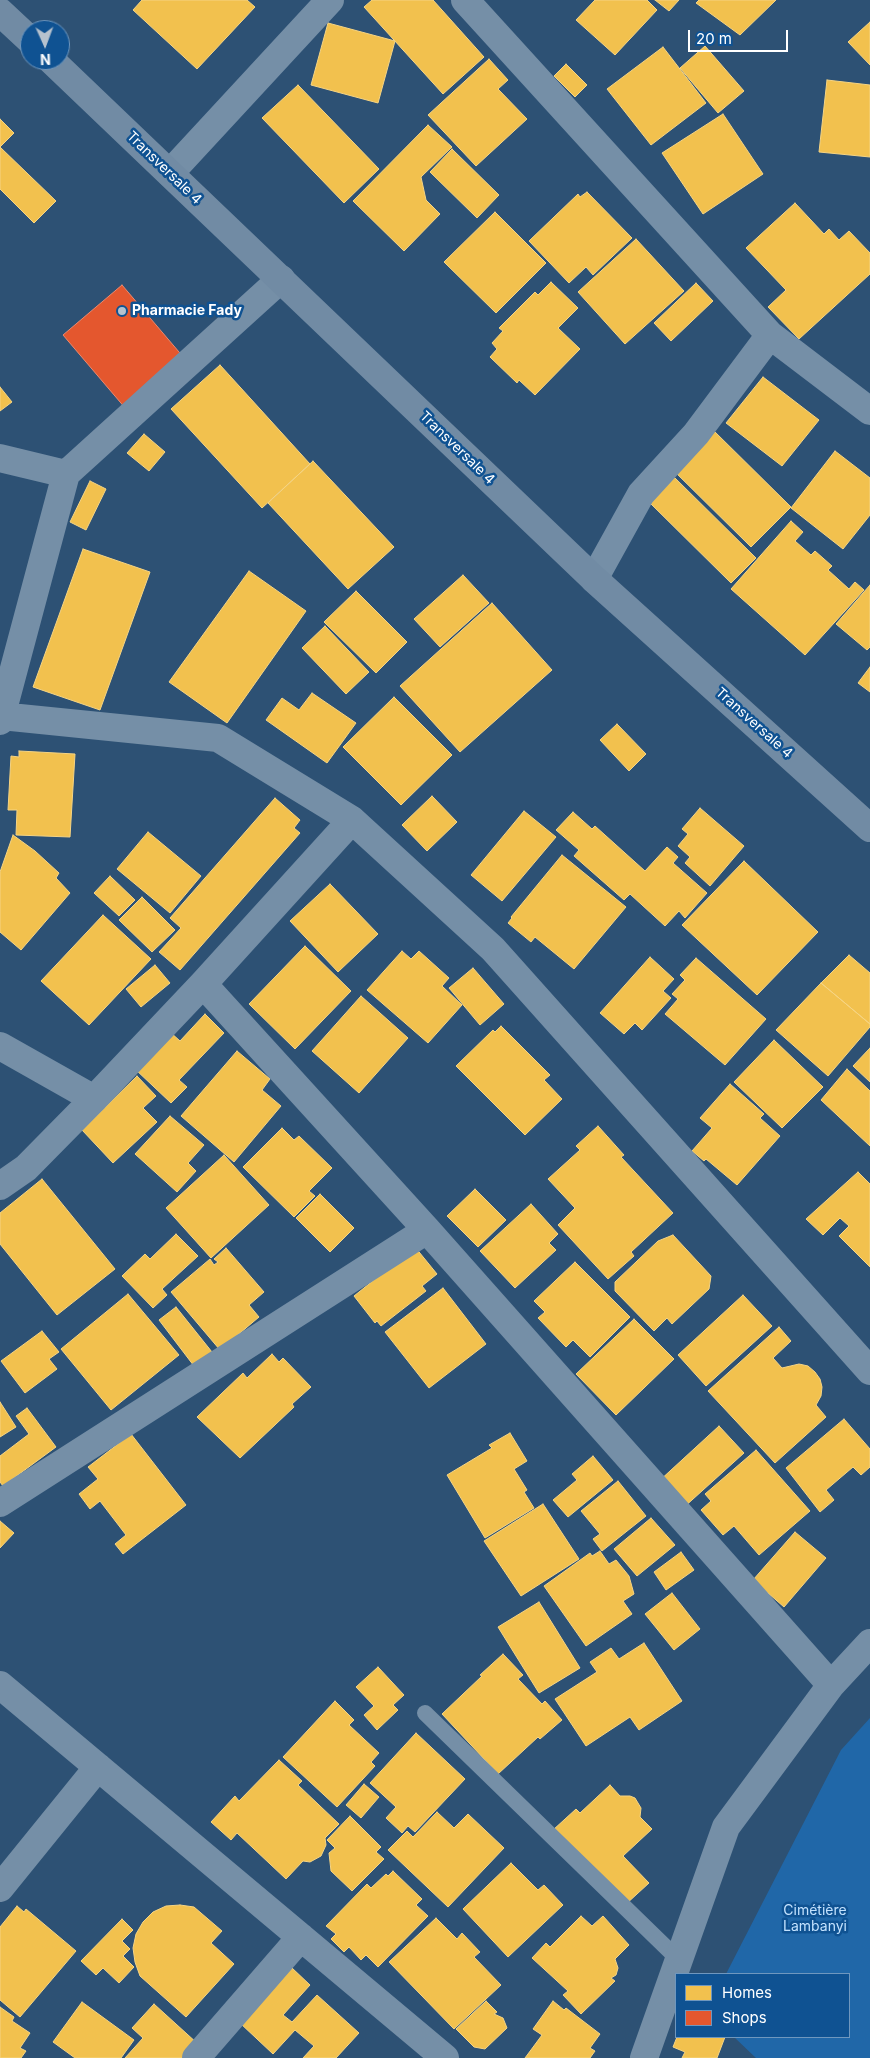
<!DOCTYPE html>
<html>
<head>
<meta charset="utf-8">
<style>
  body { margin:0 }
  #map { position:relative; width:870px; height:2058px; overflow:hidden; background:#2d5174; font-family:Inter,sans-serif }
  canvas { display:block }
  .legend { position:absolute; left:675px; top:1973px; width:175px; height:65px; box-sizing:border-box; background:#0f5292; border:1px solid #6f97be; margin:0; padding:6px 9px; list-style:none; font-size:15px; color:#fff }
  .legend li { display:flex; align-items:center; gap:10px; height:25px }
  .legend b { width:25px; border:1px solid #6f97be }
  .north { position:absolute; left:20px; top:20px; width:50px; height:50px; box-sizing:border-box; background:#0f5292; border:1px solid #6f97be; border-radius:50%; rotate:178deg; font-size:14px; font-weight:700; line-height:20px; text-align:center; color:#fff }
  .north::after { content:''; display:block; margin:auto; width:18px; height:22px; background:#b6c2ce; clip-path:polygon(50% 0,100% 100%,50% 72%,0 100%) }
  .scale { position:absolute; left:688px; top:30px; width:100px; height:22px; box-sizing:border-box; border:2px solid #fff; border-top:0; padding-left:6px; font-size:15px; line-height:18px; white-space:nowrap; color:#fff; -webkit-text-stroke:4px #0f5292; paint-order:stroke }
</style>
</head>
<body>
<div id="map">
<canvas width="870" height="2058"></canvas>
<ul class="legend">
<li><b style="height:14px;background:#f2c14e"></b>Homes</li>
<li><b style="height:14px;background:#e4572e"></b>Shops</li>
</ul>
<div class="north">N</div>
<div class="scale">20 m</div>
</div>
<script>
const ctx = document.querySelector('canvas').getContext('2d');
ctx.lineJoin = 'round';
function fill(path, color) { ctx.fillStyle = color; ctx.fill(path, 'evenodd'); }
const shape = rows => new Path2D(rows.map(r => 'M' + r).join(''));
function stroke(path, color, width, dash) { ctx.strokeStyle = color; ctx.lineWidth = width; ctx.lineCap = dash ? 'butt' : 'round'; ctx.setLineDash(dash || []); ctx.stroke(path); }
function drawText(font, color, halo, rows, align = 'center') {
  ctx.font = font + ' Inter,sans-serif'; ctx.lineWidth = 5; ctx.setLineDash([]); ctx.textBaseline = 'middle'; ctx.strokeStyle = halo; ctx.fillStyle = color; for (const [text, x, y, turn = 0] of rows) {
    ctx.save(); ctx.translate(x, y); ctx.rotate((+turn || 0) * Math.PI / 180); ctx.textAlign = isNaN(turn) ? turn : align; if (halo) ctx.strokeText(text, 0, 0); ctx.fillText(text, 0, 0); ctx.restore();
  }
}
fill(shape([
  [870,1718,870,2058,756,2058,734,2037,849,2037,849,1974,726,1974,841,1750]
]), '#2067a8');
const homes = shape([
  [142,0,247,0,255,7,197,69,133,10,142,0],
  [372,0,433,0,484,57,443,94,364,7,372,0],
  [595,0,647,0,657,10,615,55,576,20,595,0],
  [655,0,679,0,669,11,655,0],
  [699,0,776,0,740,35,696,3,699,0],
  [870,22,870,65,848,42,870,22],
  [328,23,395,41,378,103,311,85,328,23],
  [705,46,744,91,718,113,680,68,705,46],
  [663,47,706,103,651,145,607,89,663,47],
  [489,59,508,80,498,89,527,119,476,166,428,115,489,59],
  [566,64,587,85,575,97,554,76,566,64],
  [827,80,870,85,870,157,819,152,827,80],
  [298,85,379,169,344,203,262,118,298,85],
  [723,114,763,174,703,214,662,153,723,114],
  [0,119,14,133,0,147,56,201,34,223,0,189,0,119],
  [428,125,452,147,421,177,426,200,440,214,404,251,353,201,428,125],
  [452,149,499,195,477,218,430,172,452,149],
  [587,192,632,238,593,275,586,267,569,283,529,241,578,194,580,197,587,192],
  [795,203,824,234,829,229,839,240,849,231,870,253,870,274,799,339,768,307,786,290,746,248,795,203],
  [495,212,546,263,496,313,444,262,495,212],
  [636,239,684,291,625,344,578,292,636,239],
  [551,282,578,308,558,328,580,349,535,395,519,380,517,383,490,357,497,349,492,343,503,331,499,328,535,292,538,295,551,282],
  [696,283,713,301,671,341,654,323,696,283],
  [220,365,310,464,262,508,171,409,220,365],
  [763,377,819,420,782,466,726,423,763,377],
  [0,387,12,402,0,411,0,387],
  [711,428,791,507,751,547,671,468,711,428],
  [144,434,165,452,149,471,127,453,144,434],
  [835,451,870,478,870,515,843,549,791,508,835,451],
  [313,461,394,547,348,589,268,503,313,461],
  [673,476,756,558,731,583,648,501,673,476],
  [90,481,106,489,86,530,70,522,90,481],
  [791,521,803,532,795,541,811,555,815,551,832,566,828,570,849,589,855,582,864,590,805,655,731,589,791,521],
  [83,549,150,572,100,710,33,687,83,549],
  [249,571,306,611,227,723,169,682,249,571],
  [463,575,489,603,440,647,414,619,463,575],
  [870,585,870,647,867,650,836,624,870,585],
  [356,591,407,642,376,673,324,622,356,591],
  [492,603,552,670,460,752,400,686,492,603],
  [325,626,369,672,346,694,302,648,325,626],
  [870,667,870,692,858,683,870,667],
  [312,693,356,723,327,763,266,720,282,698,299,710,312,693],
  [394,697,452,755,401,805,343,747,394,697],
  [617,724,646,754,629,771,600,740,617,724],
  [19,751,75,754,70,837,16,835,17,810,8,810,11,756,19,757,19,751],
  [432,796,457,822,427,851,402,825,432,796],
  [275,798,300,820,294,828,300,833,180,970,159,952,181,928,170,918,275,798],
  [700,808,744,846,710,886,685,863,690,857,678,846,688,834,682,829,700,808],
  [524,811,556,837,502,901,471,875,524,811],
  [573,812,592,829,595,826,645,871,667,847,678,857,673,863,707,893,685,918,679,911,665,926,630,894,624,900,574,856,579,850,556,830,573,812],
  [148,832,201,876,170,913,117,869,148,832],
  [13,835,35,851,59,873,56,878,70,893,21,950,0,932,0,872,13,835],
  [562,855,626,907,574,969,535,937,531,942,508,923,512,918,511,917,562,855],
  [744,861,818,932,757,995,682,925,744,861],
  [110,876,135,900,119,916,94,893,110,876],
  [330,884,378,934,338,972,290,921,330,884],
  [142,897,175,930,152,952,119,920,142,897],
  [103,915,151,959,89,1025,41,981,103,915],
  [305,946,351,991,295,1049,249,1004,305,946],
  [402,951,411,959,419,951,449,978,442,986,462,1005,428,1043,367,990,402,951],
  [849,955,870,973,870,1024,821,983,849,955],
  [650,957,674,979,663,991,671,998,642,1030,635,1023,624,1034,600,1013,650,957],
  [696,958,766,1019,725,1065,665,1014,678,999,672,994,685,980,680,975,696,958],
  [155,965,170,983,141,1007,126,989,155,965],
  [473,968,504,1004,480,1025,449,988,473,968],
  [821,983,870,1024,870,1027,828,1076,776,1030,821,983],
  [361,996,408,1038,359,1093,312,1051,361,996],
  [205,1014,224,1033,179,1080,187,1087,171,1103,135,1069,170,1032,180,1041,205,1014],
  [501,1026,550,1075,544,1080,562,1099,525,1135,456,1066,493,1030,495,1032,501,1026],
  [774,1040,823,1087,782,1128,734,1082,774,1040],
  [870,1048,870,1082,853,1066,870,1048],
  [237,1051,270,1079,262,1090,281,1106,234,1162,181,1116,237,1051],
  [847,1069,870,1091,870,1146,821,1100,847,1069],
  [137,1076,156,1096,143,1108,157,1122,113,1163,82,1130,137,1076],
  [730,1084,764,1114,760,1118,780,1136,737,1185,706,1159,704,1161,692,1151,712,1128,700,1118,730,1084],
  [170,1116,204,1145,188,1163,196,1171,177,1192,135,1154,170,1116],
  [598,1126,624,1155,621,1157,673,1213,631,1252,634,1256,608,1279,558,1225,575,1208,548,1179,580,1150,576,1146,598,1126],
  [282,1128,294,1140,299,1136,332,1168,309,1191,315,1196,294,1217,243,1167,282,1128],
  [224,1155,269,1205,211,1258,166,1208,224,1155],
  [858,1172,870,1184,870,1267,839,1236,849,1226,840,1218,823,1235,806,1219,858,1172],
  [42,1179,115,1269,57,1315,0,1244,0,1213,42,1179],
  [475,1189,506,1220,478,1247,447,1216,475,1189],
  [320,1194,354,1228,330,1252,296,1218,320,1194],
  [531,1204,558,1234,549,1243,556,1250,515,1288,480,1251,531,1204],
  [176,1234,198,1256,162,1289,167,1295,153,1308,122,1276,145,1254,150,1259,176,1234],
  [673,1235,711,1276,709,1289,672,1324,667,1318,654,1331,615,1291,615,1282,658,1241,673,1235],
  [415,1247,437,1274,422,1286,426,1291,381,1326,377,1321,375,1323,354,1296,415,1247],
  [226,1248,264,1292,249,1305,259,1317,220,1350,171,1292,210,1259,214,1265,218,1262,214,1259,226,1248],
  [575,1262,630,1317,590,1357,573,1340,566,1347,538,1318,545,1312,534,1301,575,1262],
  [443,1288,486,1344,429,1388,385,1332,443,1288],
  [128,1294,179,1355,111,1410,61,1349,128,1294],
  [743,1295,772,1326,706,1386,678,1355,743,1295],
  [176,1307,212,1352,194,1366,159,1320,176,1307],
  [634,1319,674,1359,616,1415,576,1374,634,1319],
  [779,1327,791,1341,773,1358,782,1368,799,1364,808,1366,815,1372,820,1379,822,1387,821,1396,816,1405,826,1417,775,1463,708,1391,779,1327],
  [42,1331,59,1352,49,1359,57,1369,25,1393,1,1361,42,1331],
  [272,1354,279,1362,283,1358,311,1387,292,1404,294,1407,240,1458,197,1417,243,1373,247,1378,272,1354],
  [0,1402,16,1427,0,1437,0,1402],
  [27,1408,56,1447,3,1486,0,1482,0,1456,29,1434,16,1416,27,1408],
  [844,1419,870,1449,870,1467,861,1475,853,1467,826,1490,834,1500,820,1512,786,1468,844,1419],
  [719,1426,744,1453,682,1509,658,1482,719,1426],
  [510,1433,527,1461,514,1469,527,1490,524,1492,534,1508,485,1538,447,1475,492,1448,489,1445,510,1433],
  [131,1434,186,1505,123,1554,115,1544,126,1535,100,1501,90,1509,79,1494,98,1479,88,1467,131,1434],
  [756,1450,810,1511,759,1555,734,1526,723,1535,701,1510,711,1501,705,1494,756,1450],
  [593,1456,613,1480,568,1517,553,1500,577,1480,572,1474,593,1456],
  [618,1481,646,1516,602,1551,593,1539,600,1534,581,1511,618,1481],
  [543,1504,579,1559,521,1596,484,1541,543,1504],
  [651,1518,675,1545,637,1576,614,1549,651,1518],
  [0,1521,14,1533,0,1548,0,1521],
  [795,1532,826,1558,784,1607,753,1580,795,1532],
  [600,1551,609,1564,616,1560,629,1576,634,1594,623,1601,632,1614,586,1646,544,1586,590,1553,592,1556,600,1551],
  [681,1552,694,1570,666,1590,654,1572,681,1552],
  [672,1593,700,1629,674,1650,645,1614,672,1593],
  [539,1602,580,1668,539,1693,498,1627,539,1602],
  [644,1643,682,1701,639,1730,630,1717,586,1746,555,1699,597,1672,590,1662,611,1648,619,1659,644,1643],
  [503,1654,523,1675,518,1679,542,1704,545,1701,562,1720,540,1739,538,1737,498,1774,442,1714,482,1676,480,1675,503,1654],
  [378,1667,404,1695,393,1705,398,1710,377,1730,364,1715,374,1706,356,1687,378,1667],
  [335,1701,354,1720,349,1725,379,1753,371,1762,375,1766,337,1807,283,1757,335,1701],
  [416,1733,465,1779,415,1832,408,1826,402,1833,386,1818,396,1807,370,1783,416,1733],
  [279,1760,302,1781,298,1785,339,1824,325,1838,326,1845,321,1856,310,1862,303,1861,286,1879,237,1833,231,1840,211,1822,235,1796,239,1801,279,1760],
  [364,1784,379,1797,361,1818,346,1805,364,1784],
  [610,1785,620,1796,630,1796,635,1798,641,1808,640,1817,652,1829,623,1856,649,1883,625,1905,553,1830,576,1809,580,1813,610,1785],
  [437,1812,454,1828,468,1814,504,1848,448,1907,388,1850,407,1831,413,1837,437,1812],
  [350,1816,381,1847,376,1852,384,1859,352,1891,331,1871,329,1853,335,1848,327,1840,350,1816],
  [511,1863,538,1890,544,1885,563,1905,508,1957,463,1909,511,1863],
  [393,1871,422,1899,416,1905,428,1916,378,1967,366,1955,361,1960,349,1947,344,1952,331,1939,336,1934,326,1926,367,1884,371,1888,386,1874,388,1876,393,1871],
  [180,1905,194,1907,222,1931,211,1943,234,1964,186,2017,140,1976,135,1962,133,1948,136,1934,143,1922,153,1912,166,1906,180,1905],
  [17,1906,24,1912,26,1909,76,1951,20,2017,0,2000,0,1927,17,1906],
  [581,1916,592,1926,603,1916,629,1945,615,1959,618,1968,616,1975,611,1978,615,1981,581,2014,563,1995,568,1991,532,1958,546,1943,550,1947,581,1916],
  [436,1918,457,1939,462,1933,480,1952,474,1957,501,1985,454,2029,389,1962,436,1918],
  [122,1919,133,1930,122,1941,130,1949,123,1956,134,1967,119,1983,103,1968,96,1975,81,1961,122,1919],
  [291,1967,310,1985,283,2015,292,2022,317,1995,359,2033,336,2058,303,2058,314,2046,295,2030,273,2054,240,2023,291,1967],
  [486,2001,497,2012,494,2014,503,2018,507,2028,485,2049,474,2047,456,2029,486,2001],
  [553,2001,564,2010,566,2008,600,2034,590,2048,595,2051,590,2058,525,2058,542,2035,533,2029,553,2001],
  [82,2002,134,2040,121,2058,75,2058,53,2042,82,2002],
  [154,2004,198,2044,185,2058,125,2058,143,2038,132,2028,154,2004],
  [0,2007,14,2017,12,2021,30,2033,20,2048,26,2051,21,2058,0,2058,0,2007],
  [677,2037,725,2037,717,2058,682,2058,685,2052,673,2047,677,2037]
]);
fill(homes, '#f2c14e');
stroke(homes, '#f6d483', 1);
const shops = shape([
  [122,285,185,359,126,409,63,335,122,285]
]);
fill(shops, '#e4572e');
stroke(shops, '#ec896d', 1);
stroke(shape([
  [425,1713,678,1959]
]), '#758fa7', 16);
stroke(shape([
  [465,0,770,335,870,411],
  [170,173,330,0],
  [0,458,66,474,0,721],
  [66,474,281,279],
  [594,579,641,494,696,434,770,335],
  [0,716,218,738,352,820,493,949,870,1371],
  [203,984,427,1230,831,1685],
  [0,1046,94,1099],
  [0,1186,26,1168,94,1099,203,984,352,820],
  [0,1503,427,1230],
  [0,1685,445,2058],
  [0,1888,98,1767],
  [196,2058,301,1937],
  [644,2058,726,1827,831,1685,870,1643]
]), '#758fa7', 28);
stroke(shape([
  [0,12,30,40],
  [51,60,594,579,870,828]
]), '#718ba4', 28);
for (const [x, y, r, color] of [
  [122,311,5,"#b6c2ce"]
]) { const dot = new Path2D(); dot.arc(x, y, r, 0, 2 * Math.PI); ctx.fillStyle = color; ctx.fill(dot); stroke(dot, '#0f5292', 2); }
drawText('14px', '#fff', '#0f5292', [
  ["Transversale 4",164,168,44],
  ["Transversale 4",457,448,44],
  ["Transversale 4",754,723,42]
]);
drawText('bold 14px', '#fff', '#0f5292', [
  ["Pharmacie Fady",132,311]
], 'left');
drawText('14px', '#c3e2fe', '#0f5292', [
  ["Cimétière",815,1911],
  ["Lambanyi",815,1927]
]);
</script>
</body>
</html>
